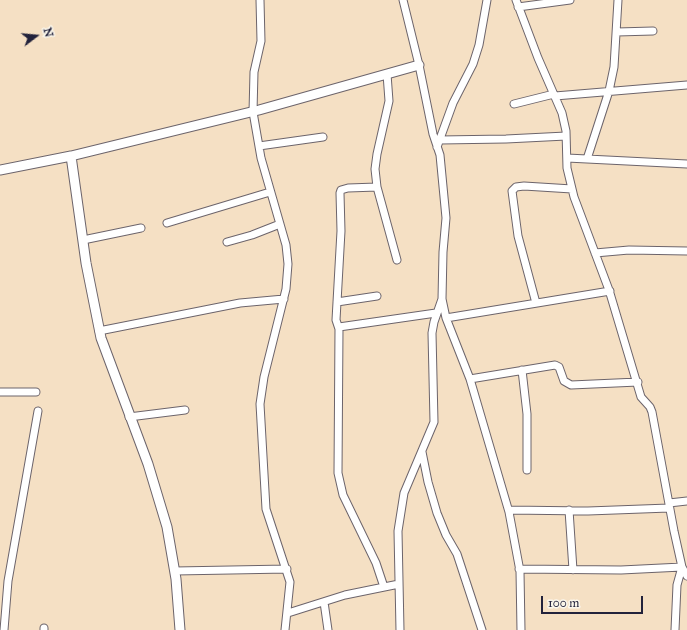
<!DOCTYPE html>
<html>
<head>
<meta charset="utf-8">
<style>
  body { margin:0 }
  #map { position:relative; width:687px; height:630px; overflow:hidden; background:#f5e0c4; font-family:"IM FELL Great Primer",serif }
  canvas { display:block }
  .north { position:absolute; left:16px; top:16px; width:40px; height:40px; -webkit-text-stroke:3px #fbf7ec; paint-order:stroke; rotate:74deg; font-size:11px; font-weight:700; line-height:16px; text-align:center; color:#22223b }
  .north::after { content:''; display:block; margin:auto; width:14px; height:18px; background:#22223b; clip-path:polygon(50% 0,100% 100%,50% 72%,0 100%) }
  .scale { position:absolute; left:541px; top:596px; width:102px; height:18px; box-sizing:border-box; border:2px solid #22223b; border-top:0; padding-left:5px; font-size:12px; line-height:14px; white-space:nowrap; color:#22223b; -webkit-text-stroke:3px #fbf7ec; paint-order:stroke }
</style>
</head>
<body>
<div id="map">
<canvas width="687" height="630"></canvas>
<div class="north">N</div>
<div class="scale">100 m</div>
</div>
<script>
const ctx = document.querySelector('canvas').getContext('2d');
ctx.lineJoin = 'round';
const shape = rows => new Path2D(rows.map(r => 'M' + r).join(''));
function stroke(path, color, width, dash) { ctx.strokeStyle = color; ctx.lineWidth = width; ctx.lineCap = dash ? 'butt' : 'round'; ctx.setLineDash(dash || []); ctx.stroke(path); }
const minor = shape([
  [260,0,261,41,254,72,253,112,261,158,286,245,288,264,286,289,264,377,260,404,266,509,290,582,285,630],
  [403,0,419,65,433,134,440,155,446,218,443,252,442,299,446,318,470,379,509,512,520,571,521,630],
  [516,0,538,58,562,113,566,131,567,168,574,197,609,290,641,397,650,407,652,412,674,531,682,567,687,576],
  [518,7,570,0],
  [617,32,653,31],
  [387,74,389,101,377,154,375,169,377,187,397,260],
  [555,96,687,85],
  [514,104,554,94],
  [440,140,506,139,566,136],
  [259,146,323,137],
  [437,147,453,103,473,64,479,45,487,0],
  [567,158,687,164],
  [587,159,609,91,614,67,618,0],
  [377,187,348,188,341,190,340,193,341,231,336,320,339,329,338,473,343,495,376,563,384,587],
  [167,223,270,192],
  [83,240,141,228],
  [227,242,252,235,280,224],
  [595,253,629,250,687,251],
  [337,302,377,296],
  [536,303,518,236,512,191,516,187,524,186,572,189],
  [446,318,610,291],
  [339,327,436,313],
  [99,331,240,303,284,299],
  [522,370,527,414,527,470],
  [470,379,555,365,559,367,564,381,571,385,638,382],
  [0,392,36,392],
  [129,417,185,410],
  [422,452,428,482,437,513,446,535,457,554,482,630],
  [669,503,687,501],
  [509,510,588,511,669,508],
  [569,510,573,570],
  [519,569,621,570,682,567,677,585,675,630],
  [175,571,287,569],
  [324,602,328,630],
  [288,613,345,595,399,584],
  [4,630,8,581,38,411],
  [44,630,44,628],
  [400,630,398,531,404,493,434,422,432,333,434,322,442,299]
]);
const tertiary = shape([
  [71,156,86,263,101,338,148,464,167,527,176,579,180,630],
  [0,170,71,156,259,110,419,65]
]);
stroke(minor, '#6c646b', 9);
stroke(tertiary, '#6c646b', 11);
stroke(minor, '#fff', 7);
stroke(tertiary, '#fff', 9);
</script>
</body>
</html>
